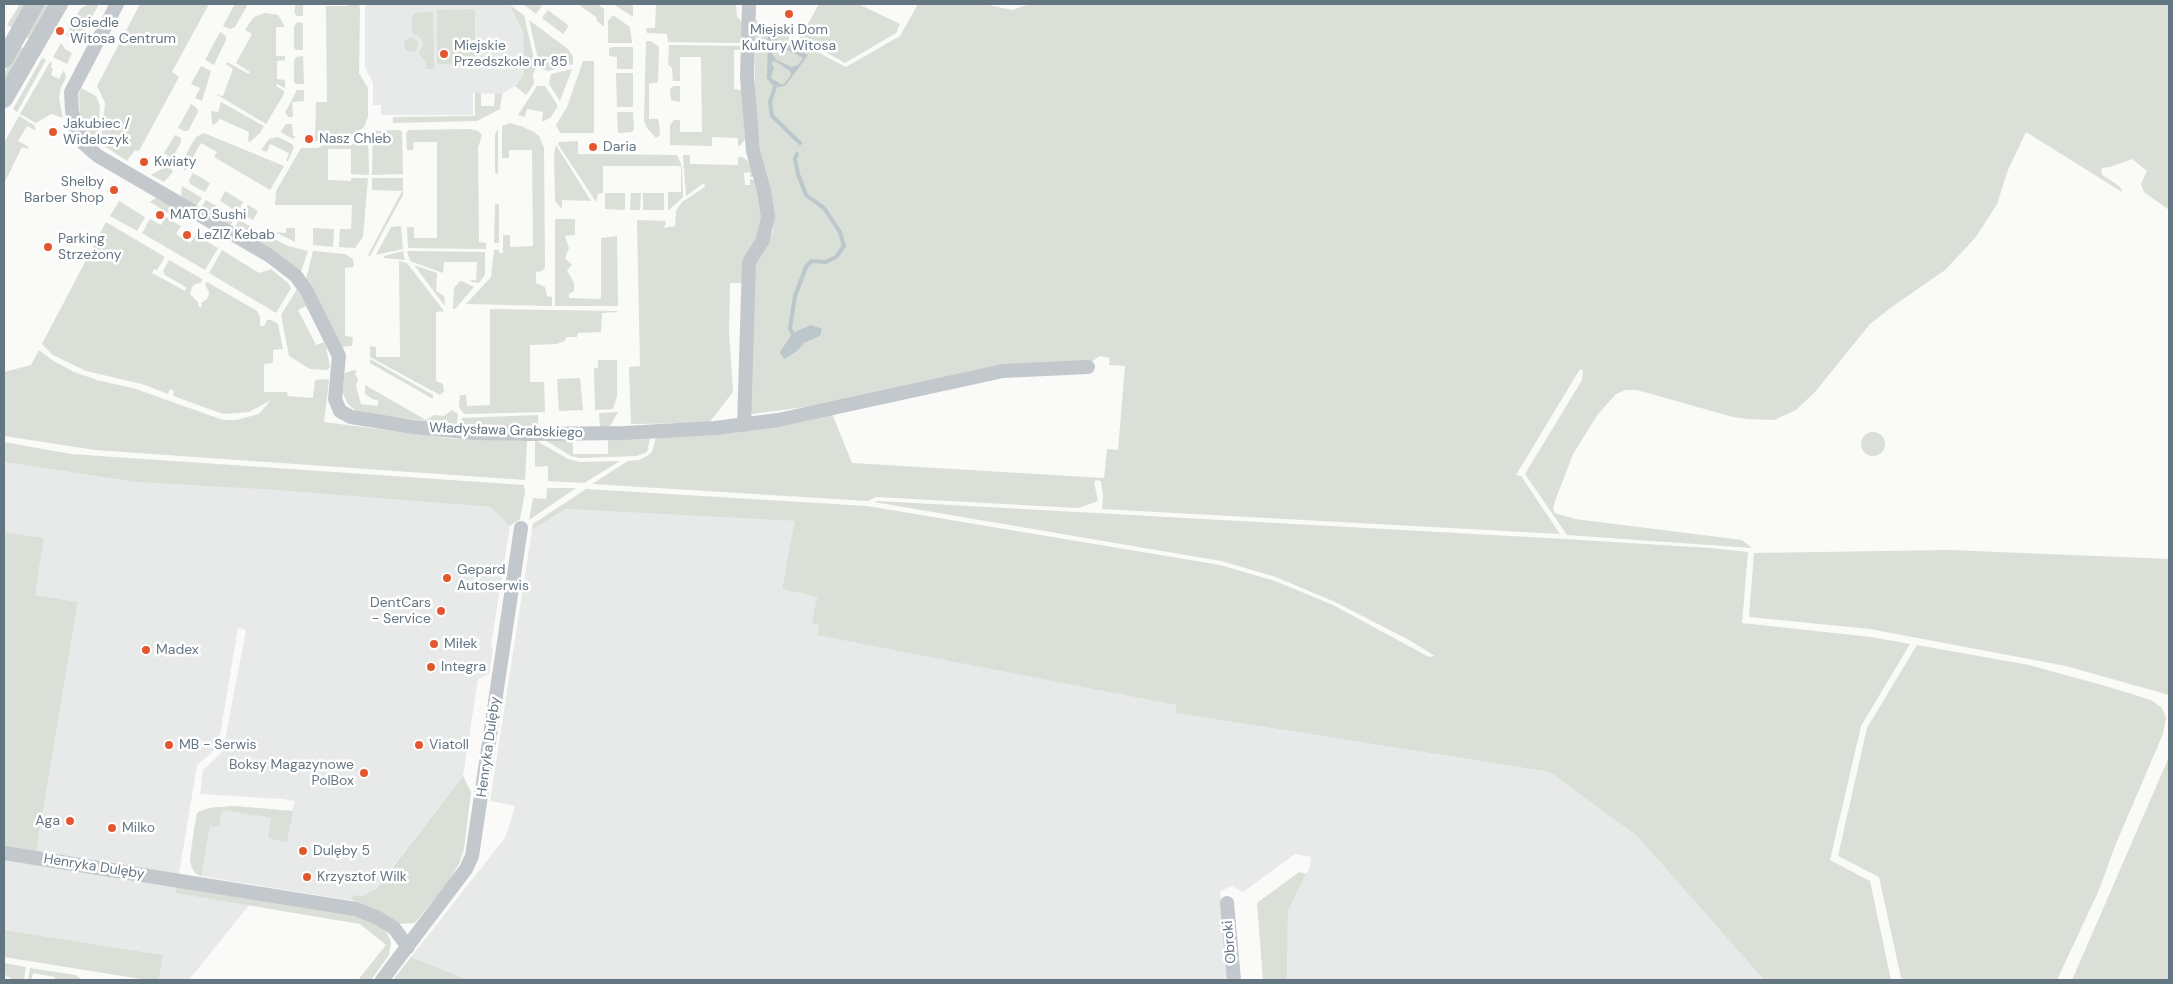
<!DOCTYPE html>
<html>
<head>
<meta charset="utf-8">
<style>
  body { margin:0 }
  #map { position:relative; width:2173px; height:984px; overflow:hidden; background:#fafaf8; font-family:"DM Sans",sans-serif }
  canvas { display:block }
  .frame { position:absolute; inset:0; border:5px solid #657683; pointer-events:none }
</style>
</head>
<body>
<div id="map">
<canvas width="2173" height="984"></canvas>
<div class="frame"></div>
</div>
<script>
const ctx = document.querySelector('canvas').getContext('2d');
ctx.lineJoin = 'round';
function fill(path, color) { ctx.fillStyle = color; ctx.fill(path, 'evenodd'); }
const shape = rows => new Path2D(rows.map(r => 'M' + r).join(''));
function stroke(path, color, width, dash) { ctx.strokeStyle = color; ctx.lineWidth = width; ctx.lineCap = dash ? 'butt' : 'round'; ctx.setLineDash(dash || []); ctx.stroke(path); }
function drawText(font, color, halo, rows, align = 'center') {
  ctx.font = font + ' "DM Sans",sans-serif'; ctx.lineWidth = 5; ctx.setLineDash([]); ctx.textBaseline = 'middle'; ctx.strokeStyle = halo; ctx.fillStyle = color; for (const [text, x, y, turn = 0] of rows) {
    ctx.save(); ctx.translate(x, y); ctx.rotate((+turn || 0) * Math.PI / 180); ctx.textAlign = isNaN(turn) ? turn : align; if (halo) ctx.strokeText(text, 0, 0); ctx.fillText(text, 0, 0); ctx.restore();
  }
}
fill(shape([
  [367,4,506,4,510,6,523,32,524,74,515,86,502,94,473,93,473,115,381,115,381,105,373,105,373,83,365,67,365,8],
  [4,462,135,482,275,490,490,507,510,526,491,645,493,650,489,674,478,679,463,776,372,893,364,896,354,895,351,899,354,901,201,876,195,873,191,868,190,854,196,816,199,811,209,808,233,806,292,811,295,801,283,799,200,794,203,770,223,751,246,630,238,628,218,747,197,765,179,874,36,853,78,602,35,595,44,538,4,532],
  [565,509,796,521,782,589,817,597,813,623,819,625,817,634,1177,705,1176,713,1550,772,1637,836,1764,980,1287,980,1288,911,1310,866,1311,857,1295,854,1243,892,1232,886,1220,891,1228,980,468,980,411,957,504,839,508,830,515,806,490,801,532,530],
  [4,858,177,885,176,893,249,905,189,980,159,980,163,955,4,930]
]), '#e8e9e9');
fill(shape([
  [20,4,27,4,13,28,7,25],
  [44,4,51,4,31,38,27,38,26,35],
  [90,4,99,4,79,41,66,35,81,8],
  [140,4,209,4,172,72,179,77,139,151,135,150,127,161,101,144,105,103,97,86],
  [235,4,245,4,247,6,235,27,230,29,223,26],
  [296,4,303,4,303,16,297,16,294,12],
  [347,4,359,4,360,9,359,73,368,88,368,117,364,127,347,141,315,141,316,102,327,102,326,6,347,6],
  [506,4,508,4,524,15,536,68,533,75,534,84,526,95,515,86,524,74,523,32,510,6],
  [523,4,538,4,542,6,536,14],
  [578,4,597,4,604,9,604,27,596,20,597,18],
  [613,4,633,4,633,17],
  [656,4,736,4,737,17,743,22,743,43,668,42,667,34,647,33,646,28,655,28],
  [819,4,858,4,900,24,896,33,845,63,800,38],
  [918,4,984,4,1012,10,1030,4,2169,4,2169,210,2144,192,2141,184,2147,171,2132,159,2110,167,2102,168,2101,171,2102,175,2115,183,2121,188,2122,192,2026,132,2008,170,1997,204,1976,237,1945,270,1889,309,1870,324,1815,392,1796,410,1774,420,1748,419,1733,417,1637,390,1626,390,1616,394,1598,414,1573,454,1555,501,1553,509,1555,513,1575,519,1742,540,1752,548,1567,535,1525,474,1582,380,1583,370,1580,369,1516,475,1521,476,1560,534,1102,509,1103,496,1101,481,1096,480,1094,482,1098,501,1078,508,876,497,868,501,592,484,628,461,639,460,647,456,652,452,656,437,831,411,852,463,1104,478,1107,449,1118,450,1125,366,1109,365,1110,358,1100,356,1088,364,826,404,752,414,749,412,754,264,767,247,773,232,774,212,762,161,754,106,756,20,846,67,900,36],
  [475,9,475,64,437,64,437,10],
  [548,10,569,26,563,34,542,18],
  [433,12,434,69,426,69,426,62,419,54,423,45,422,40,419,36,412,33,412,17,415,13],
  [265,13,278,15,285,27,276,27,276,56,285,56,285,60,277,61,277,79,285,80,285,88,277,84,276,86,284,91,284,94,266,124,216,94,223,96,233,69,226,64,227,62,249,74,250,72,236,63,252,34,245,30,248,25,254,17],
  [613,15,630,27,632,43,608,43,608,21],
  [529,20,568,49,573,56,573,64,548,71,540,68],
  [297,22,303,23,303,50,296,50,294,48,294,27],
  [220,32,226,36,226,40,214,65,205,60],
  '404 45a7 7 0 1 1 14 0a7 7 0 1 1-14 0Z',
  [646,41,651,41,659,47,658,82,649,84,649,119,658,119,659,124,660,135,656,138,647,128,644,121],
  [61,43,65,49,72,53,67,64,53,57],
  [669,45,742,46,742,50,734,50,734,89,742,90,745,139,741,145,738,146,738,138,712,137,712,146,670,145,670,125,674,120,680,120,680,132,702,132,701,57,680,57,680,81,673,81,672,68,668,65],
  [19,46,25,49,4,84,4,73],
  [612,47,633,47,633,69,617,69,617,57,609,56,609,49],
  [303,56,304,84,296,84,294,82,294,61,296,57],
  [42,58,46,60,17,112,13,109],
  [583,61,594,61,594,133,560,133,556,125,567,107],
  [50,62,52,63,51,67,53,69,51,75,59,79,64,70,66,78,61,87,59,98,63,118,51,114,36,123,20,114],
  [201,66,211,71,202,101,195,98,200,88,191,84],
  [572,69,560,101,549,84,551,74],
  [616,73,633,73,633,107,617,107],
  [537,86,545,86,558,106,551,117,544,121,542,121,543,112,527,109,525,117,518,115],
  [673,86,680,86,680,102,671,100,670,89],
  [81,88,96,96,100,106,97,147,84,132,80,118,79,94],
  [297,90,304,90,304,101,292,102,293,117,288,117,285,112,287,109],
  [475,93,481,93,481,106,494,106,495,93,502,94,500,109,477,121,393,123,393,117,475,116],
  [221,102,264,126,260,133,250,142,248,141,249,132,220,119,214,125,212,124,211,111,218,112],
  [191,104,197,108,198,112,188,131,184,131,178,128],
  [617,112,633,112,634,129,632,132,618,133],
  [19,116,34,125,36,131,27,126,18,141,29,147,28,149,22,147,4,184,4,143],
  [510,123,521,126,534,132,539,136,544,148,545,268,542,271,536,272,536,283,545,287,547,296,552,297,552,306,466,304,491,277,494,250,499,250,499,253,503,253,503,235,510,235,510,247,533,246,532,150,509,150,509,158,502,158,502,126],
  [286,124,292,124,293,136,296,136,293,139,282,133,281,131],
  [470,129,478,131,482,135,478,148,479,242,486,243,486,249,408,248,407,227,414,227,414,238,437,238,437,142,414,142,413,150,407,150,406,133,409,130],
  [498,129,498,174,495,173,495,134],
  [400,130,402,132,403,174,372,175,373,131],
  [368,131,369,175,351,174,351,149,328,149,328,180,351,181,351,178,368,178,363,237,355,248,339,247,340,229,351,229,352,205,275,205,276,191,301,148,318,148,323,145,352,145],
  [204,133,284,166,270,190,214,157,217,152,201,143,185,171,182,161,196,137],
  [175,135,181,138,181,142,173,157,170,157,164,153],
  [278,137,292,144,294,147,288,161,286,161,289,153,270,144,267,152,261,150,269,139],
  [578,141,578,154,677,155,682,167,683,197,668,211,668,192,681,192,681,166,603,166,603,193,598,194,596,202,558,144,559,142],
  [556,145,591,201,562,200,562,209,555,201,554,154],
  [683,155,690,155,690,164,738,165,738,157,742,157,747,160,752,167,754,177,750,177,750,172,744,173,745,185,750,185,750,179,754,180,763,198,760,235,749,253,742,260,742,283,730,283,729,332,733,392,709,423,631,424,629,367,640,366,637,220,666,221,664,228,675,226,676,211,682,202,705,187,704,183,686,196],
  [169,165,173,172,164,182,151,175],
  [193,173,210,183,205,192,190,184,189,180],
  [372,178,403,178,403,195,370,256,368,255,402,191,372,190],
  [182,186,202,198,196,206,181,197],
  [225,191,243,202,238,212,220,201],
  [605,193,625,193,625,210,605,209],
  [631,193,641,193,640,210,630,210],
  [643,193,664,193,664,210,643,210],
  [157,197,172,206,173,216,150,202],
  [206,200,235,217,230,226,201,208],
  [119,201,145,217,137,231,110,216],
  [495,204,499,204,499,243,494,243],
  [248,205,258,211,253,220,242,214],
  [166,217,181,226,176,234,190,243,196,235,218,248,205,270,142,233,150,219,161,225],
  [555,219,575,219,575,235,565,236,569,248,565,258,572,265,567,270,574,283,574,291,569,294,569,298,601,299,601,238,617,236,618,306,555,306],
  [239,220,257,230,253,239,234,228],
  [106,222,165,257,157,270,154,269,152,273,185,291,186,287,165,275,163,271,169,260,202,279,201,283,195,284,192,287,190,294,198,302,199,307,202,307,201,303,208,298,209,292,205,285,207,282,257,311,260,317,260,326,264,326,267,320,271,320,278,324,283,349,273,350,273,363,264,364,264,392,287,392,288,396,313,398,315,380,325,379,329,380,324,422,454,439,527,441,525,480,95,450,4,436,4,372,31,365,39,350,52,360,74,372,97,380,136,389,223,420,236,420,259,414,271,400,249,412,223,414,176,397,173,395,174,391,170,389,168,394,142,384,86,371,53,355,42,344],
  [401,226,403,249,376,255,391,227],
  [286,228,295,228,295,242,275,232,286,233],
  [313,228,334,229,333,247,313,245],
  [263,233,288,246,308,251,301,272,284,258,258,242],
  [222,250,259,273,271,269,288,283,291,288,276,313,209,273],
  [313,251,345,254,353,259,354,267,345,268,345,336,353,337,352,346,340,347,306,279],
  [403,251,405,260,384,258,384,256],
  [407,251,485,252,485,275,479,283,472,282,470,280,476,280,477,262,444,262,443,273,410,261],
  [399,261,407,263,444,311,436,312,436,381,443,384,444,391,440,395,370,357,370,346,376,347,376,357,400,357],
  [414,265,437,273,436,291,444,296,445,306],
  [462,281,474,287,455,309,453,309,454,288,459,282],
  [297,289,306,306,298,310,316,345,324,342,326,347,330,367,327,370,310,369,289,356,281,315],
  [490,309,617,311,618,312,602,313,601,332,578,333,577,337,566,337,565,341,557,344,530,345,530,382,544,382,545,412,464,414,459,407,460,395,466,395,467,406,490,405],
  [370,359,433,395,433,399,370,363],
  [598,360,617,360,617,396,613,409,595,410,594,368,598,368],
  [354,370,357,371,355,374,358,380,356,386,361,404,378,406,378,400,372,399,365,394,365,385,426,420,434,415,444,416,452,410,458,414,457,425,357,412,348,404,342,392,345,373],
  [580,378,583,410,559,411,557,379],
  [618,412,612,423,609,426,600,427,599,413],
  [538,415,538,428,461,425,462,418],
  '1861 444a12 12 0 1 1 24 0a12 12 0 1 1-24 0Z',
  [650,439,647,452,637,456,580,458,571,456,545,440,573,440,573,454,608,454,608,440],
  [535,440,568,459,580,462,620,461,584,483,548,481,548,466,535,467],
  [4,442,71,454,524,485,525,492,520,519,510,526,490,507,275,490,135,482,4,462],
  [547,488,576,488,529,520,533,498,546,499],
  [586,489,867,506,1220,565,1275,581,1333,605,1429,657,1435,656,1411,641,1335,602,1276,577,1221,561,874,502,878,501,1565,539,1710,548,1748,552,1742,623,1871,637,1910,644,1861,726,1830,860,1870,881,1891,980,1764,980,1637,836,1550,772,1176,713,1176,705,817,635,819,625,812,623,817,597,782,589,795,521,565,509,532,530,533,524],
  [4,532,44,538,35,595,78,602,36,853,4,848],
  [1950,550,2169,559,2169,695,2066,666,1870,629,1749,617,1754,553],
  [1917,645,2029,665,2109,687,2151,700,2162,708,2166,718,2163,734,2115,846,2099,890,2057,980,1907,980,1901,978,1879,877,1838,856,1867,728],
  [2169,757,2169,980,2072,980],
  [463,776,471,792,464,849,459,864,448,882,415,923,398,924,351,899,354,895,364,896,376,889],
  [233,806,293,811,287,842,268,838,271,818,222,810,219,827,210,826,201,876,195,873,190,861,197,813,209,808],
  [1299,872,1306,874,1288,911,1287,980,1263,980,1257,903],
  [177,885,356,915,380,926,387,933,391,942,389,955,371,980,358,980,386,945,360,924,175,893],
  [4,930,163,955,159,980,147,980,4,957],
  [411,957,468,980,393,980],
  [4,963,26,967,24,980,13,980,4,974],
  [30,968,76,975,82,980,55,980,55,977,33,973,31,980,28,980]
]), '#dadfd7');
fill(shape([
  [768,35,808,55,786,85,780,87,772,85,767,78],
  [772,42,803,58,798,65,791,67,777,60,772,54],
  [775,61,790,71,791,75,784,84,781,84,771,78,774,68,771,62],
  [811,325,822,329,820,336,804,343,797,351,784,359,780,352,790,337,795,332]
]), '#bbc7cb');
stroke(shape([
  [776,84,770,102,772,116,800,143],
  [793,335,790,328,795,296,806,267,811,261,826,262,836,257,844,246,840,232,824,208,806,195,798,174,795,159,797,154]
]), '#bbc7cb', 4);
stroke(shape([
  [117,4,71,92,72,111,76,128,84,144,98,156,270,256,296,276,306,290,339,356,335,399,340,411,351,417,413,427,474,433,528,434,625,433,715,428,778,420,1003,371,1088,367],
  [744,425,749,262,763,240,768,217,764,191,753,151,747,77,749,4],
  [4,853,356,909,378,918,394,928,408,947],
  [1227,903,1234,980],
  [382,980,466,869,472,856,521,528]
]), '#c3c8cc', 14);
stroke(shape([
  [4,59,35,4],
  [4,99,59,4]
]), '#c3c8cc', 18);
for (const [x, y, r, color] of [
  [789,14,5,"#e4572e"],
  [60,31,5,"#e4572e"],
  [444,54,5,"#e4572e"],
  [53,132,5,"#e4572e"],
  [309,139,5,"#e4572e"],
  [593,147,5,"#e4572e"],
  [144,162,5,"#e4572e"],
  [114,190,5,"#e4572e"],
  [160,215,5,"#e4572e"],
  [187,235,5,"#e4572e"],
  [48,247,5,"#e4572e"],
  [447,578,5,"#e4572e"],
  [441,611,5,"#e4572e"],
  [434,644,5,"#e4572e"],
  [146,650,5,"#e4572e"],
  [431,667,5,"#e4572e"],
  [169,745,5,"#e4572e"],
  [419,745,5,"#e4572e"],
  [364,773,5,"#e4572e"],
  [70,821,5,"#e4572e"],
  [112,828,5,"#e4572e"],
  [303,851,5,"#e4572e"],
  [307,877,5,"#e4572e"]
]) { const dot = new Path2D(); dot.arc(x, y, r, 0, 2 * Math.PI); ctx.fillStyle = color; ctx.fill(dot); stroke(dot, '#fff', 2); }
drawText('14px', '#657683', '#fff', [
  ["Osiedle",70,23],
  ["Witosa Centrum",70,39],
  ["Miejski Dom",789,30,"center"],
  ["Kultury Witosa",789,46,"center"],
  ["Miejskie",454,46],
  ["Przedszkole nr 85",454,62],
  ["Jakubiec /",63,124],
  ["Widelczyk",63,140],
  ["Nasz Chleb",319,139],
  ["Daria",603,147],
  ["Kwiaty",154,162],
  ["Shelby",104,182,"right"],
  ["Barber Shop",104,198,"right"],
  ["MATO Sushi",170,215],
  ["LeZIZ Kebab",197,235],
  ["Parking",58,239],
  ["Strzeżony",58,255],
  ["Gepard",457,570],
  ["Autoserwis",457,586],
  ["DentCars",431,603,"right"],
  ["- Service",431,619,"right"],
  ["Miłek",444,644],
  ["Madex",156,650],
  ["Integra",441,667],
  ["MB - Serwis",179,745],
  ["Viatoll",429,745],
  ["Boksy Magazynowe",354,765,"right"],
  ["PolBox",354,781,"right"],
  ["Aga",60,821,"right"],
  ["Milko",122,828],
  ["Dulęby 5",313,851],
  ["Krzysztof Wilk",317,877]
], 'left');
drawText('14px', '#657683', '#fff', [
  ["Władysława Grabskiego",506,431,2],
  ["Henryka Dulęby",489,747,-82],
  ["Henryka Dulęby",94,867,9],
  ["Obroki",1230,942,-95]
]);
</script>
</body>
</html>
